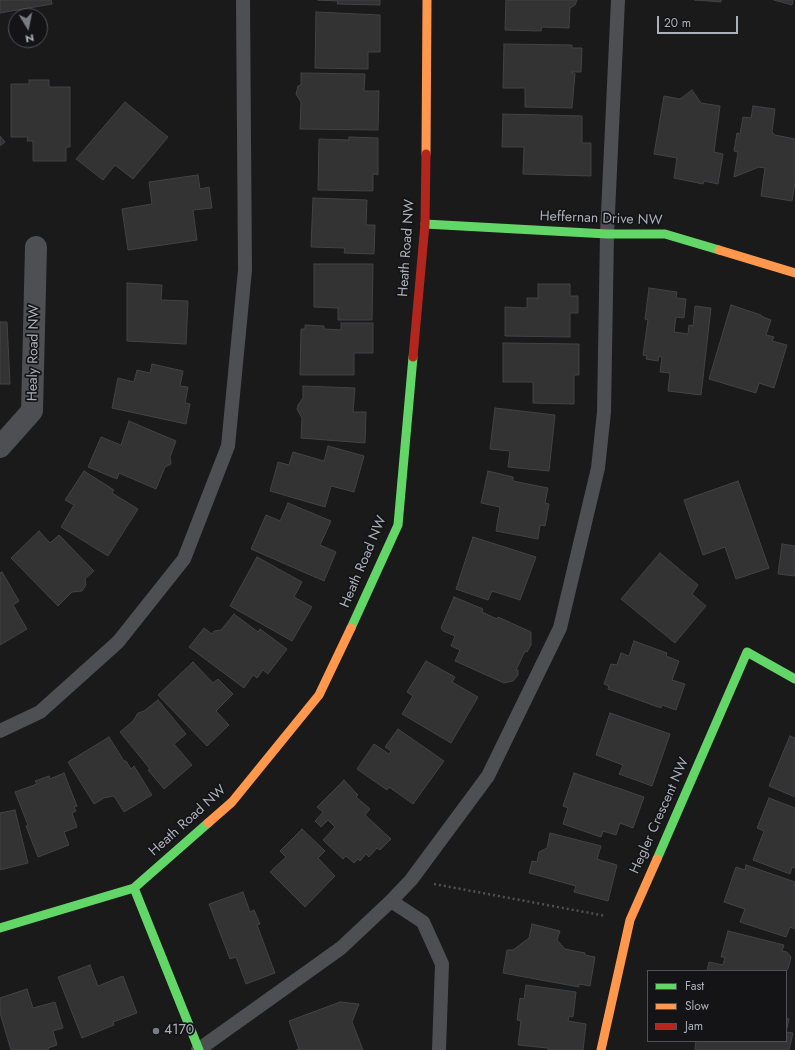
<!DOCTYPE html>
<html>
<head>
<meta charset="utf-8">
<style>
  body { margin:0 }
  #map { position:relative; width:795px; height:1050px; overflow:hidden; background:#1a1a1a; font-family:Jost,sans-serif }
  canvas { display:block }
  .legend { position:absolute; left:647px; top:970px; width:140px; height:72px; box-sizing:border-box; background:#141416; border:1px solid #515258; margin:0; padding:5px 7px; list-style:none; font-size:12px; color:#acb0ba }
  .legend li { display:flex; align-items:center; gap:8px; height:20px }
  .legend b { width:20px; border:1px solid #515258 }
  .north { position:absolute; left:8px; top:8px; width:40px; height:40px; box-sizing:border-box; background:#141416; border:1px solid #515258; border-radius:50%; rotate:170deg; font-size:11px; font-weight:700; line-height:16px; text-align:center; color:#acb0ba }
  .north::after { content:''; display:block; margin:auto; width:14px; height:18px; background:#797c82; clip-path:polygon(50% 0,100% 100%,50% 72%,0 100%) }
  .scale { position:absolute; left:657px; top:16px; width:81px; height:18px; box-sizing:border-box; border:2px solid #acb0ba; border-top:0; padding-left:5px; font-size:12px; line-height:14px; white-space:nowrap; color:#acb0ba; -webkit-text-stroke:3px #141416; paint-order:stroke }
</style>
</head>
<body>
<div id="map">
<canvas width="795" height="1050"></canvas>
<ul class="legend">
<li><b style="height:5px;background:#63d668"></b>Fast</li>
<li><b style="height:5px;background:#ff974d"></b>Slow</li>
<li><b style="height:5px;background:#b3261e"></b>Jam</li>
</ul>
<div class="north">N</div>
<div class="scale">20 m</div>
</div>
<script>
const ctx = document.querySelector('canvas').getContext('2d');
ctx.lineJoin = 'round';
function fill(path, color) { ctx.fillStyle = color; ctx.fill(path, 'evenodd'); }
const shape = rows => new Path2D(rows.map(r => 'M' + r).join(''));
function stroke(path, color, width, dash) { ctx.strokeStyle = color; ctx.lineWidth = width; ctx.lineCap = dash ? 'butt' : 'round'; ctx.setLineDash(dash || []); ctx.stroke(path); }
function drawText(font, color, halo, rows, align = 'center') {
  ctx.font = font + ' Jost,sans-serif'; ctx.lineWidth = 3.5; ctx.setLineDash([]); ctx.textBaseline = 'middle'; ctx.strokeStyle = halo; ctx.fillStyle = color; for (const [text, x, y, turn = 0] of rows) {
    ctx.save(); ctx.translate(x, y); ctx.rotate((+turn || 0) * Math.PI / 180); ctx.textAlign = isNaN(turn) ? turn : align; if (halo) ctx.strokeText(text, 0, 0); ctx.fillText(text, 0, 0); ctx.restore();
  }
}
const building = shape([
  [0,0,51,0,52,4,0,13,0,0],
  [318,0,380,0,380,5,337,4,338,1,318,0],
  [506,0,577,0,575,5,570,8,569,28,542,27,541,31,505,30,506,0],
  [695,0,721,0,721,2,695,0],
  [774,0,793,0,792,5,774,0],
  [316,12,380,15,380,52,368,52,368,69,315,68,316,12],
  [504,44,572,45,572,48,582,48,581,72,571,72,575,74,572,108,525,107,525,88,503,88,504,44],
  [301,73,365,74,364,91,379,91,378,130,300,129,301,102,296,94,298,86,301,85,301,73],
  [29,80,49,80,49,87,70,87,70,147,66,147,66,161,33,161,33,141,27,141,28,137,11,137,11,84,29,84,29,80],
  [692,90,701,103,720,106,714,152,723,154,718,184,704,181,703,184,674,178,677,158,654,154,664,96,680,99,692,90],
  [125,102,168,137,133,179,115,165,103,180,76,159,125,102],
  [753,106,775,109,772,132,775,135,795,139,795,182,792,201,761,196,765,168,759,167,734,177,738,152,734,151,737,133,740,134,743,117,751,118,753,106],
  [503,114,582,116,582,143,591,143,591,176,523,174,524,147,502,147,503,114],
  [0,136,5,142,0,146,0,136],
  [349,137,378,138,378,175,373,174,373,191,318,190,319,139,349,140,349,137],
  [198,175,200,189,209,187,212,208,193,210,197,240,128,250,122,209,152,204,149,182,198,175],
  [313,198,367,200,366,225,375,225,374,254,344,253,345,248,311,247,313,198],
  [314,264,373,264,372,320,338,320,338,308,314,307,314,264],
  [127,283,162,285,161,300,188,301,186,344,127,341,127,283],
  [538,284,570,284,570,296,578,296,578,313,570,313,570,337,505,336,505,307,527,308,527,298,538,298,538,284],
  [649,288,677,292,676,298,686,299,684,318,676,317,674,332,688,334,689,325,693,326,695,306,711,308,701,395,668,391,670,373,660,372,662,357,659,356,658,361,646,359,647,356,643,355,648,320,645,319,649,288],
  [731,305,761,315,761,316,771,320,766,335,774,337,772,341,787,345,774,388,759,383,756,393,709,379,731,305],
  [0,322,7,322,10,384,0,384,0,322],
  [341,323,373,323,373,353,354,353,354,375,300,375,301,329,305,329,305,325,324,326,324,329,341,330,341,323],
  [503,343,579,344,579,375,574,375,574,404,533,403,533,382,503,382,503,343],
  [152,364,183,371,180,386,188,387,185,403,190,404,186,424,112,408,118,378,134,382,137,370,150,373,152,364],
  [303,386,355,388,353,412,366,412,365,443,301,438,302,418,297,409,298,405,303,398,303,386],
  [495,408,555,415,549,471,508,467,510,451,490,449,495,408],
  [129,421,176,441,170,457,171,464,165,467,156,489,119,473,117,479,88,467,101,437,121,445,129,421],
  [328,446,364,456,354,492,331,486,325,507,270,491,278,462,289,465,293,452,324,461,328,446],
  [84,471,114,490,112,493,138,509,108,556,61,527,74,505,65,500,84,471],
  [488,471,513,477,513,481,548,488,545,503,549,504,545,526,540,525,538,539,496,531,500,507,481,503,488,471],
  [738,481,769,568,736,579,725,547,703,555,684,500,738,481],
  [288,503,331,521,320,545,336,552,324,581,251,549,266,515,280,521,288,503],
  [39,531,50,543,59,535,94,571,85,579,86,585,82,591,72,592,58,606,11,558,39,531],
  [473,537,536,557,520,600,492,591,488,600,456,589,473,537],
  [782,544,795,546,795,576,778,574,782,544],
  [660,553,698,585,692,594,706,606,675,643,621,599,660,553],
  [257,557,302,582,294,597,312,607,292,641,230,606,257,557],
  [2,572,19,601,13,605,27,629,0,645,0,573,2,572],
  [454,597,483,609,482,612,497,619,498,617,531,632,531,645,527,652,525,651,516,670,518,670,518,675,513,681,504,683,455,661,460,650,451,646,455,636,443,631,441,628,454,597],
  [234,614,258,632,260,629,287,649,268,674,263,670,257,678,253,675,244,688,189,647,204,628,212,634,214,631,221,630,234,614],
  [634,641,667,653,666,656,679,661,672,680,685,684,676,710,662,705,661,708,608,689,609,686,604,684,611,664,617,665,621,653,629,656,634,641],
  [426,661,455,677,452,682,478,697,451,743,402,714,413,696,407,692,426,661],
  [193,662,213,683,218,679,233,694,216,711,229,725,207,746,158,695,193,662],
  [158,700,186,734,174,744,192,765,164,789,148,770,150,769,120,732,133,721,138,713,144,711,158,700],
  [610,713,670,734,652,786,619,774,623,765,596,755,610,713],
  [398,729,444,761,413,804,389,787,387,790,357,769,374,744,389,754,391,751,385,747,398,729],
  [790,736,795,738,795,797,769,786,790,736],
  [109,737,124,761,126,761,131,769,134,766,152,795,124,812,114,796,104,798,94,804,68,762,109,737],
  [64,773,77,806,74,807,76,811,72,813,77,827,64,832,69,845,38,857,26,826,28,825,15,792,37,784,35,781,49,776,50,779,64,773],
  [574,773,644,797,633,828,620,823,616,835,603,831,601,837,563,824,568,808,563,806,574,773],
  [344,780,358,795,356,797,370,809,365,815,391,839,380,850,377,848,369,857,366,854,360,861,358,859,354,863,346,856,343,859,323,840,335,827,328,820,321,827,315,821,323,812,317,807,344,780],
  [769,798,795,808,795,868,792,867,790,874,753,860,764,831,757,828,769,798],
  [15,810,28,863,0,870,0,813,15,810],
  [302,829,325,851,318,858,335,876,305,907,270,872,286,857,280,851,302,829],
  [550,833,601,846,597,859,617,865,608,901,574,892,576,886,529,873,532,861,537,862,539,852,547,848,550,833],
  [746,865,795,882,795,929,790,927,786,937,740,922,745,909,724,902,736,867,745,870,746,865],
  [243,892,250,912,254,910,260,924,257,925,275,973,246,984,236,957,230,959,209,904,243,892],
  [532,924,560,931,557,940,565,949,585,953,585,955,595,957,590,986,579,984,579,987,503,973,507,950,513,950,529,938,532,924],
  [728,931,784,945,782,951,787,952,791,957,788,969,785,971,707,971,709,962,723,965,725,957,721,957,728,931],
  [90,965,98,986,123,976,137,1013,113,1022,114,1025,82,1038,58,977,90,965],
  [526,985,576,992,573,1017,569,1016,568,1021,586,1024,583,1050,548,1050,548,1048,518,1045,521,1021,517,1020,520,998,524,999,526,985],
  [27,989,33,1008,55,1002,63,1028,53,1031,57,1045,48,1048,49,1050,11,1050,0,1013,0,998,27,989],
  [340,1002,359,1004,352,1022,363,1050,296,1050,299,1049,289,1021,340,1002],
  [786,1018,789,1019,786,1032,793,1033,789,1050,695,1050,696,1041,786,1041,786,1018]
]);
fill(building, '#333334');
stroke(building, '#424346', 1);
stroke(shape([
  [434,884,606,916]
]), '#505154', 2.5, [2, 3]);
stroke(shape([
  [0,731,40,712,118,642,184,559,228,446,245,270,243,0],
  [391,901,423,922,442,964,439,1050],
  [198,1050,341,948,391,901,411,880,488,776,560,628,598,468,604,412,607,234,618,0]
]), '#4e4f53', 14);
stroke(shape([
  [0,447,32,411,36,247]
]), '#4e4f53', 22);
stroke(shape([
  [425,224,607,234,665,234,719,250],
  [351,628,398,525,413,357],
  [657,859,747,652,795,679],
  [134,888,199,1050],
  [0,928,134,888,208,823]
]), '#63d668', 9);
stroke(shape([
  [426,154,427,0],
  [719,250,795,273],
  [208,823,232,802,319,695,351,628],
  [601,1050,630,920,657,859]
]), '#ff974d', 9);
stroke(shape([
  [413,357,425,224,426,154]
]), '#b3261e', 9);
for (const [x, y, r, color] of [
  [156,1031,4,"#797c82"]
]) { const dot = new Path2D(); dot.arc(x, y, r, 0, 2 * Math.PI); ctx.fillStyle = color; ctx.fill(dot); stroke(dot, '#141416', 1.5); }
drawText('14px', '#acb0ba', '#141416', [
  ["Heffernan Drive NW",601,219,2],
  ["Heath Road NW",407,248,-86],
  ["Healy Road NW",34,353,-89],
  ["Heath Road NW",364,562,-67],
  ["Hegler Crescent NW",660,816,-66],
  ["Heath Road NW",188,821,-42]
]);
drawText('14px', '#acb0ba', '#141416', [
  ["4170",164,1031]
], 'left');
</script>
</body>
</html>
